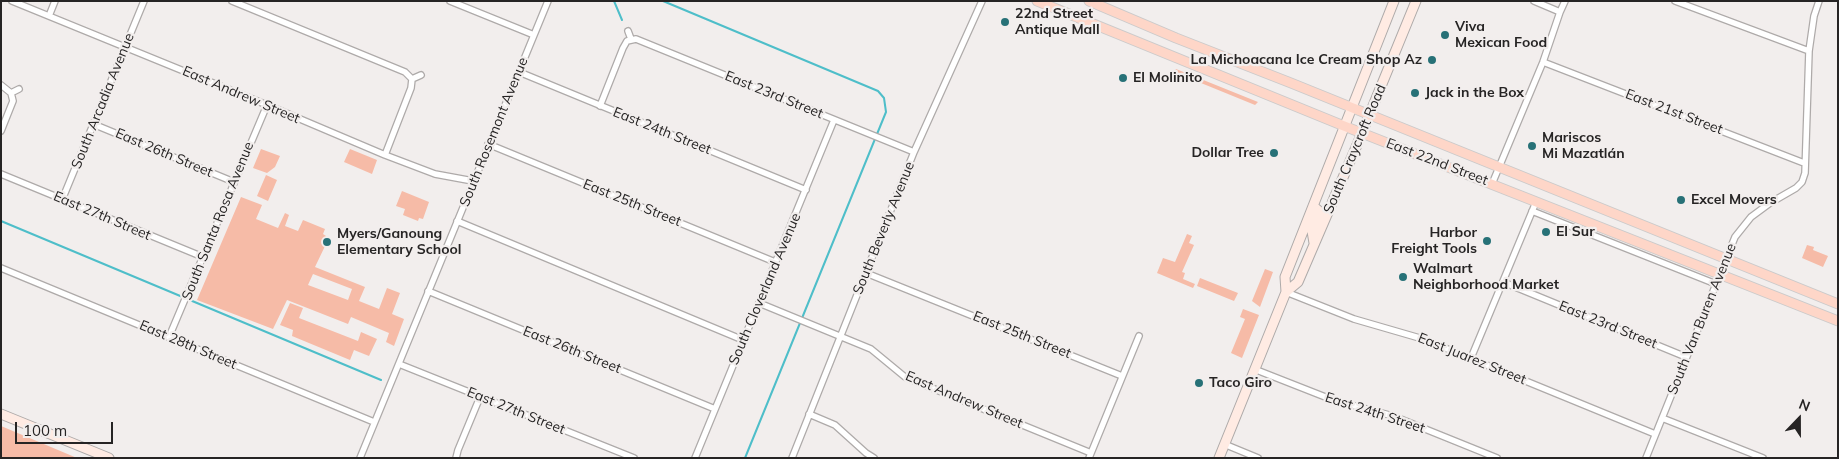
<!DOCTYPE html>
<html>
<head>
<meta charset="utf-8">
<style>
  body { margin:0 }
  #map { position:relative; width:1839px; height:459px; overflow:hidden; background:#f2eeed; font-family:Mulish,sans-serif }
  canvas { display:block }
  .frame { position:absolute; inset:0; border:2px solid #262424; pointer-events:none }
  .north { position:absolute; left:1774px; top:394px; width:50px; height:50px; -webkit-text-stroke:4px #f2eeed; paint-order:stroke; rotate:22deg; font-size:14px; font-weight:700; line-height:20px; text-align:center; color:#262424 }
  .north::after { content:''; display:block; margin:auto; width:18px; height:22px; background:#262424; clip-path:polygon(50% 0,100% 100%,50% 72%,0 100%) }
  .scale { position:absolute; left:15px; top:422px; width:98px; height:22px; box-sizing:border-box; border:2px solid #262424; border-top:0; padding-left:6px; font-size:15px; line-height:18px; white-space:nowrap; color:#262424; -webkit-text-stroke:4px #f2eeed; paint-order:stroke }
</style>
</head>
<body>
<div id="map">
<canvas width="1839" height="459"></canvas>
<div class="frame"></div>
<div class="north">N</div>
<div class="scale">100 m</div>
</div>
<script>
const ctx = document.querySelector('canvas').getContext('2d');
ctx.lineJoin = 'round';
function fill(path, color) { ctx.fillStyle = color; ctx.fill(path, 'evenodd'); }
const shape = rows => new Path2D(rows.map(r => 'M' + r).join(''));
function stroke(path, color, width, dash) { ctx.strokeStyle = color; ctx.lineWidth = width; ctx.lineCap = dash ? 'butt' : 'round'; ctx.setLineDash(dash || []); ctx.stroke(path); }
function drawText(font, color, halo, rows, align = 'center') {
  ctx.font = font + ' Mulish,sans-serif'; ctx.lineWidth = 4.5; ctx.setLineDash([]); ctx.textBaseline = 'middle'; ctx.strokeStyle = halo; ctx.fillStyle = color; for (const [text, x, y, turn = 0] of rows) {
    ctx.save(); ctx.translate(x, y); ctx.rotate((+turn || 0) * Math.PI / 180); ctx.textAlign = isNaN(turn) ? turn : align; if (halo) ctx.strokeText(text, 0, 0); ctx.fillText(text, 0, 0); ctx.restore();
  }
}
fill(shape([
  [1176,69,1258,102,1255,105,1174,72],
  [261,149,280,156,275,167,267,173,253,168],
  [350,149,377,160,372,174,344,162],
  [266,175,277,180,268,201,257,196],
  [402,191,429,202,423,219,419,218,418,221,403,215,405,209,396,206],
  [241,197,262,205,256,219,278,228,285,213,289,215,285,226,298,231,303,220,325,229,323,234,326,236,323,243,326,244,315,267,365,287,359,301,379,309,387,288,400,293,392,314,404,319,394,346,386,342,389,333,351,317,348,324,287,300,273,329,197,300],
  [313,274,352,289,348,300,308,285],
  [1187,234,1192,236,1189,243,1194,245,1182,272,1185,273,1183,279,1195,284,1193,288,1157,273,1163,258,1175,262],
  [1807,245,1814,247,1813,250,1828,256,1823,267,1802,258],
  [1265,269,1273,272,1260,307,1252,301],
  [1200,278,1238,293,1234,301,1197,286],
  [290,303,303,308,299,318,358,341,361,332,377,339,369,356,354,350,350,360,292,336,293,330,280,325],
  [1243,309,1259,315,1242,358,1231,353,1245,319,1240,317],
  [1,426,77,458,1,458]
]), '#f6bba7');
stroke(shape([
  [614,1,622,20],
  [663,1,878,91,884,98,886,112,745,458],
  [1,221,381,380]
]), '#4ebec9', 2);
const street = shape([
  [12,1,267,105,385,155,435,174,473,181],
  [232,1,405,72,412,79],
  [450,1,534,35],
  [1534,1,1560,12],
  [1675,1,1809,51],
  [49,16,55,1],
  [628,31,631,39],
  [1543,62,1804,163],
  [519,72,806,190],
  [412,79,421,75],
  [1,85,11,93],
  [600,106,623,48,627,41,636,39,914,152],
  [93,124,234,182],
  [1,131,13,101,11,93,19,89],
  [488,144,775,262],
  [385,155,411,88,412,79],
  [1,174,203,257],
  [1492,184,1543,62,1560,12,1565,1],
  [62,200,144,1],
  [1532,211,1716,284],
  [457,221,743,340],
  [1,268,374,422],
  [866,273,1122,376],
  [1503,282,1686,357],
  [428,291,715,409],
  [1286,292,1354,319,1423,339,1655,434],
  [759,303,871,349,905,377,1091,453],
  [169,337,267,105],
  [1471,358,1536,202],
  [399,364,634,458],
  [1254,369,1333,400,1393,416,1497,458],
  [809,414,835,425,866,453,874,458],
  [1662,418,1763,458],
  [1224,444,1258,458],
  [360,458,548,1],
  [456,458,458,450,480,397],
  [695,458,834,120],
  [792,458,914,152,982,1],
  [1089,458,1139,336],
  [1646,458,1735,237,1751,217,1770,203,1796,188,1802,182,1805,173,1809,51,1814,16,1819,1]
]);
const secondary = shape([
  [1313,206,1319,211,1312,231,1314,243],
  [1286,292,1298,282,1357,145,1416,1],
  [1,414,109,458],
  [1219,458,1286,292,1285,277,1394,1]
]);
const primary = shape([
  [1037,1,1344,126,1838,321],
  [1089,1,1176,38,1291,83,1838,304]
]);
stroke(street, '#aeaaa9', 8);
stroke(secondary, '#aeaaa9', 11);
stroke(primary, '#cbcaca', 11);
stroke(street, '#fff', 5.5);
stroke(secondary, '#ffebe3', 9);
stroke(primary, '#fed6c8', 9);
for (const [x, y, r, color] of [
  [1005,22,5,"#277177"],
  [1445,35,5,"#277177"],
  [1432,60,5,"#277177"],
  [1123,78,5,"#277177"],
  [1415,93,5,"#277177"],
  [1532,146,5,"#277177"],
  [1274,153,5,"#277177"],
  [1681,200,5,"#277177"],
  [1546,232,5,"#277177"],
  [1487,241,5,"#277177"],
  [327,242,5,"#277177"],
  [1403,277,5,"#277177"],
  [1199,383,5,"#277177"]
]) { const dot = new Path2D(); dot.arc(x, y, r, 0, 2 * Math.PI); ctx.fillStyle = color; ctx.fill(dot); stroke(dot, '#f2eeed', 2); }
drawText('bold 14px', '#262424', '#f2eeed', [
  ["22nd Street",1015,14],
  ["Antique Mall",1015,30],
  ["Viva",1455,27],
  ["Mexican Food",1455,43],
  ["La Michoacana Ice Cream Shop Az",1422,60,"right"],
  ["El Molinito",1133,78],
  ["Jack in the Box",1425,93],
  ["Mariscos",1542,138],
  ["Mi Mazatlán",1542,154],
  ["Dollar Tree",1264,153,"right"],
  ["Excel Movers",1691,200],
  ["El Sur",1556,232],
  ["Harbor",1477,233,"right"],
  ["Freight Tools",1477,249,"right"],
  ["Myers/Ganoung",337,234],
  ["Elementary School",337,250],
  ["Walmart",1413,269],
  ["Neighborhood Market",1413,285],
  ["Taco Giro",1209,383]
], 'left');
drawText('14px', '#262424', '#f2eeed', [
  ["East Andrew Street",241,95,23],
  ["East 23rd Street",774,95,22],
  ["South Arcadia Avenue",103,101,-68],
  ["East 21st Street",1674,112,21],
  ["East 24th Street",662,131,22],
  ["South Rosemont Avenue",494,132,-68],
  ["South Craycroft Road",1355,149,-67],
  ["East 26th Street",164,153,23],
  ["East 22nd Street",1437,162,21],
  ["East 25th Street",632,203,22],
  ["East 27th Street",102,216,23],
  ["South Santa Rosa Avenue",218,221,-68],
  ["South Beverly Avenue",884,228,-68],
  ["South Cloverland Avenue",765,289,-67],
  ["South Van Buren Avenue",1702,319,-68],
  ["East 23rd Street",1608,325,22],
  ["East 25th Street",1022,335,22],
  ["East 28th Street",188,345,23],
  ["East 26th Street",572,350,22],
  ["East Juarez Street",1472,359,22],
  ["East Andrew Street",964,400,23],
  ["East 27th Street",516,411,22],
  ["East 24th Street",1375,413,18]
]);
</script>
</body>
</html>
